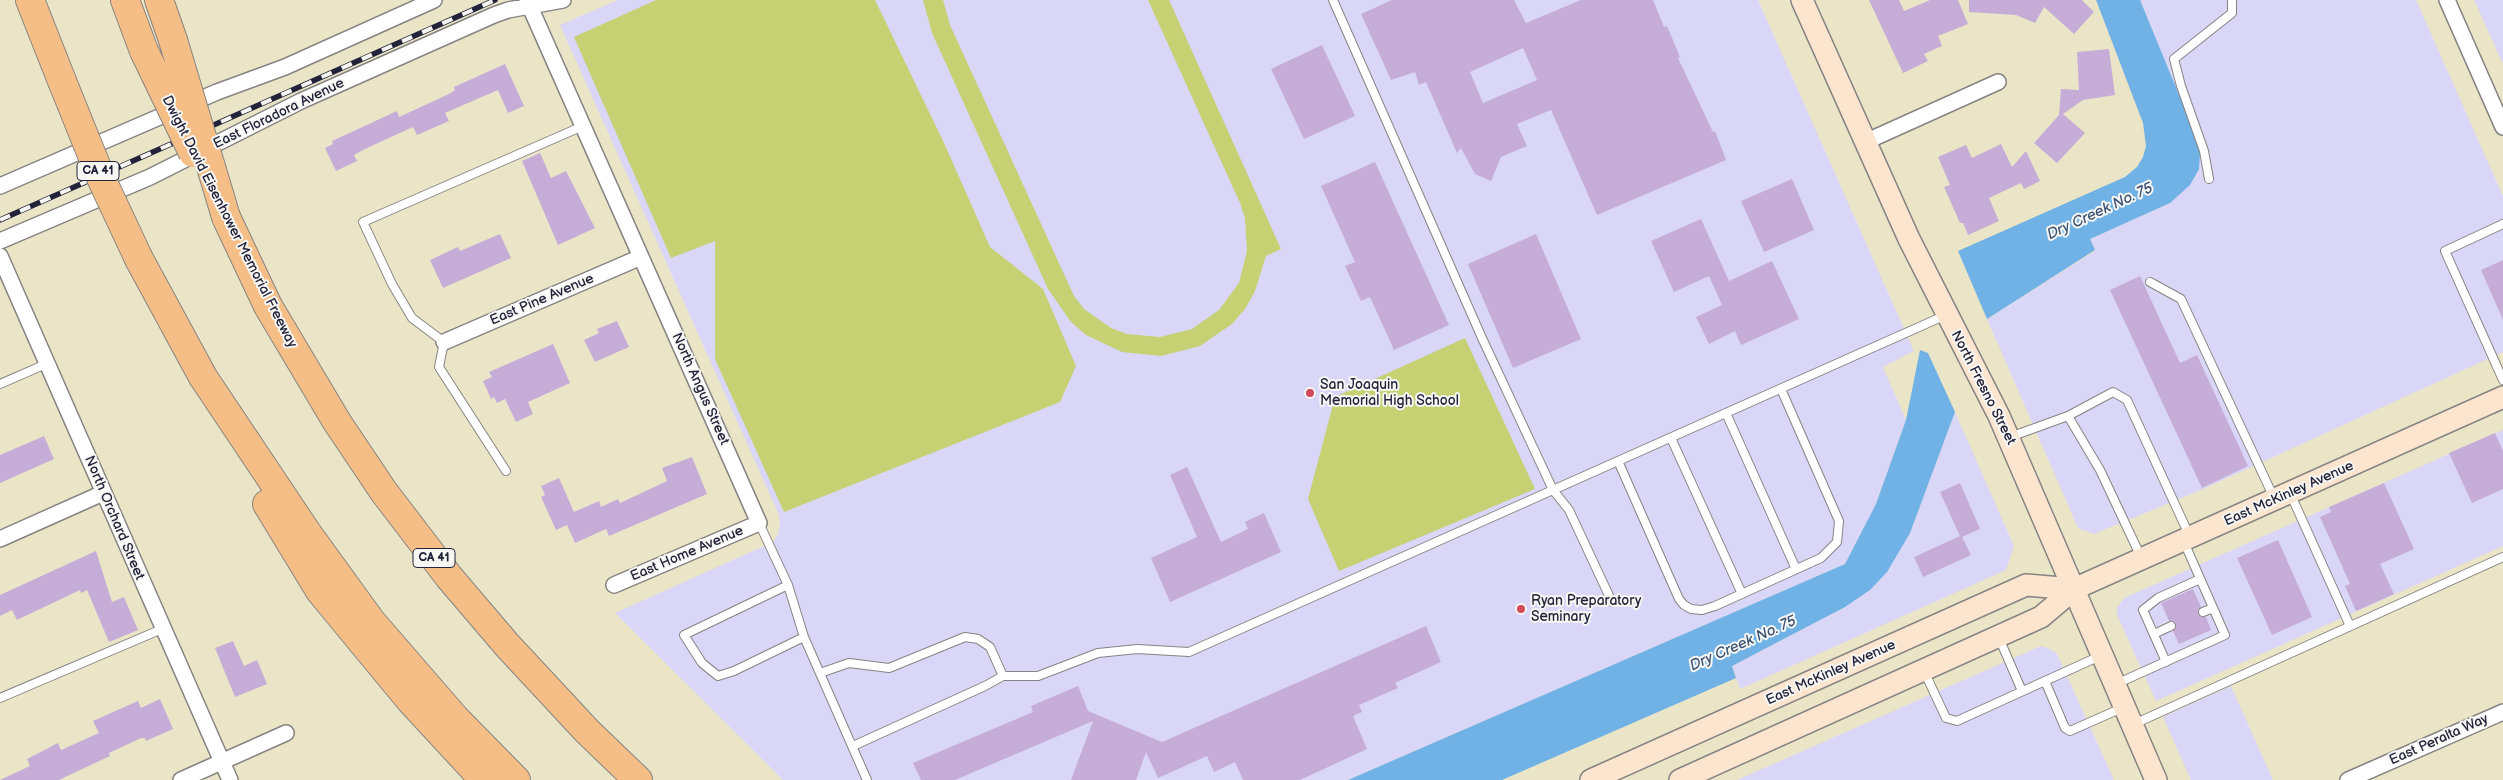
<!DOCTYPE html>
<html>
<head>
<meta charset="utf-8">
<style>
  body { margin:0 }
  canvas { display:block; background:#ebe5c8 }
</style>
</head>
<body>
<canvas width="2503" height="780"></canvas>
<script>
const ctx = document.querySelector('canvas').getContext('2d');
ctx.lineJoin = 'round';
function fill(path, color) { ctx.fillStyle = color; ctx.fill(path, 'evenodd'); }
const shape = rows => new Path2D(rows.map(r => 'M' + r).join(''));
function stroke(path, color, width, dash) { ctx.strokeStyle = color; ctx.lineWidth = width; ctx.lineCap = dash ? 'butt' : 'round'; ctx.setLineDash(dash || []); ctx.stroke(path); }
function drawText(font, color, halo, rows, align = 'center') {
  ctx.font = font + ' "Balsamiq Sans",sans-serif'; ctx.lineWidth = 4; ctx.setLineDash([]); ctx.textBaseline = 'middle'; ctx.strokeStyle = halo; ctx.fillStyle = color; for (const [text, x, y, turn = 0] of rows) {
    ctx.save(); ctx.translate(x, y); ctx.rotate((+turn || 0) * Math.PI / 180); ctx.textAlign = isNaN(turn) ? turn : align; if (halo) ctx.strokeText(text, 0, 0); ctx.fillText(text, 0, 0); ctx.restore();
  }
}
fill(shape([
  [618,0,1758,0,1914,351,1883,367,1906,420,1876,504,1845,564,1348,780,783,780,615,613,773,542,778,534,780,524,779,515,560,25],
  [2140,0,2416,0,2503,196,2503,352,2201,490,2094,534,2078,528,1987,319,2095,251,2089,239,2170,203,2163,59],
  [2474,0,2503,0,2503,64],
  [1955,412,2014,546,2006,570,1740,689,1732,666,1845,607,1870,590,1910,533],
  [2503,430,2503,546,2156,701,2117,615,2117,608,2124,598],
  [2041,646,2052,650,2057,654,2114,780,1737,780],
  [2231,686,2273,780,2191,780,2163,717]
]), '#d9d6f7');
fill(shape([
  [656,0,875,0,944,143,990,247,1043,289,1076,366,1060,402,784,512,715,359,715,241,671,258,574,37],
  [923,0,943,0,950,25,1074,296,1084,309,1111,328,1127,334,1160,337,1192,329,1219,310,1239,283,1247,251,1245,218,1240,203,1148,0,1169,0,1281,249,1266,256,1255,291,1245,309,1232,324,1200,346,1161,356,1122,352,1086,335,1071,322,1048,289,932,33],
  [1465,338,1535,489,1339,571,1308,499,1335,397]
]), '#c5d172');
fill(shape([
  [2096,0,2140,0,2193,129,2200,153,2199,169,2190,185,2170,203,2090,239,2095,250,1987,319,1958,251,2125,177,2137,167,2143,157,2146,146,2143,123],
  [1920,350,1928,353,1955,412,1910,533,1887,572,1870,590,1845,607,1732,666,1736,678,1502,780,1348,780,1845,564,1876,504,1906,420]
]), '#70b2e5');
fill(shape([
  [1392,0,1514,0,1526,23,1581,0,1653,0,1664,27,1667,26,1680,57,1678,58,1713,132,1715,131,1726,160,1597,215,1551,110,1517,124,1527,146,1501,157,1491,181,1475,174,1461,148,1457,153,1426,82,1419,85,1415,72,1391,80,1361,14],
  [1523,48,1537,80,1483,103,1470,72],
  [1869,0,1899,0,1904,11,1930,0,1958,0,1968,24,1938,36,1942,46,1924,54,1928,61,1903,73],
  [1969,0,2082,0,2094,12,2074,34,2044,7,2035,23,2016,15,1969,12],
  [1322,45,1355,116,1304,139,1271,69],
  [2109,49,2115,95,2083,100,2063,114,2085,133,2057,163,2034,143,2059,115,2061,89,2079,90,2077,52],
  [505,64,524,106,508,113,498,90,445,113,449,121,417,135,413,127,365,149,354,155,357,161,336,171,325,148,333,144,332,141,397,111,399,117,449,94,455,90,454,87],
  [2001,144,2012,167,2026,151,2040,181,2024,189,2021,183,1989,198,1999,221,1968,235,1963,223,1960,223,1944,187,1950,185,1938,157,1966,145,1972,158],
  [540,153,551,178,566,171,595,228,558,245,522,161],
  [1375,162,1449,325,1394,350,1370,297,1361,301,1345,266,1355,262,1321,186],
  [1792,179,1814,230,1764,252,1741,201],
  [1701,219,1729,281,1772,261,1799,319,1741,345,1735,331,1709,344,1696,317,1722,305,1709,276,1674,292,1651,241],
  [500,234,511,258,443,288,430,260,458,247,460,251],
  [1536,234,1581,339,1513,368,1468,264],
  [2503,260,2503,320,2481,270],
  [2140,276,2180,363,2197,355,2248,466,2202,488,2110,290],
  [617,321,629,347,595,362,584,340,599,333,597,329],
  [553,344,570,383,528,402,533,414,516,422,505,399,497,403,494,397,491,399,483,381,492,377,489,372],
  [2495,433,2503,451,2503,489,2472,503,2449,453],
  [44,436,54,459,0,483,0,455],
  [692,457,707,494,609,536,606,529,575,543,567,525,556,530,541,497,545,495,541,486,559,478,574,512,599,501,601,507,618,499,620,503,667,481,662,468],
  [1187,467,1221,542,1248,529,1245,522,1264,513,1281,552,1170,602,1151,558,1197,537,1170,475],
  [1960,483,1980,529,1962,537,1971,555,1923,577,1914,557,1960,536,1940,492],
  [2384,483,2414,549,2380,564,2394,594,2356,611,2345,586,2350,584,2320,517,2331,512,2329,507],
  [2278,540,2312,617,2272,635,2237,558],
  [96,551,112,602,124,597,138,630,109,642,87,590,81,593,80,590,17,620,12,610,0,616,0,595],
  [2193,589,2201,607,2198,615,2206,617,2211,630,2179,644,2173,631,2176,624,2169,621,2161,603],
  [1426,626,1441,662,1395,683,1398,688,1359,705,1362,712,1353,716,1367,749,1300,780,1243,780,1235,762,1214,772,1207,756,1158,778,1146,752,1136,780,1071,780,1093,721,955,780,921,780,913,763,1033,712,1031,706,1078,686,1088,711,1162,742],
  [233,641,244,666,257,660,267,684,235,697,215,648],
  [160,699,173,729,146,741,145,738,141,738,109,753,110,756,59,780,0,780,30,766,27,759,58,743,61,750,99,733,93,721,138,701,141,708]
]), '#c6add8');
const lane = shape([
  [1333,0,1482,338,1553,490,1569,510,1612,602],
  [2209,179,2204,151,2181,86,2174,59,2232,13,2232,0],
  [2503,224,2445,251,2503,380],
  [2150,282,2181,299,2274,498],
  [0,384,46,364],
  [1726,413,1796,569],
  [2068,416,2113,392,2127,400,2190,537],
  [2010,437,2068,416,2100,470,2141,557],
  [1671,438,1742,594],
  [1618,461,1679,599,1684,605,1691,609,1702,610,1715,606,1821,558,1837,542,1839,521,1781,389],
  [506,471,439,367,444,342,412,318,392,284,363,222,583,126],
  [2290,493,2350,626],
  [759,523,788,585,804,637,867,780],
  [788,585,684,635,702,663,718,676,734,671,804,637],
  [2203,612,2213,608],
  [2154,634,2171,626],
  [1999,638,2022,691],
  [2166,662,2143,610,2158,598,2200,579],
  [1924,671,1946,718,1957,721,2100,656],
  [820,673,849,663,889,668,965,637,978,639,990,647,1003,676,1038,676,1098,653,1137,649,1189,652,1946,315],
  [2045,681,2065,728,2070,731,2122,708],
  [2116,684,2225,635,2184,542],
  [0,698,162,629],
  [2134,724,2503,557],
  [853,746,985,686,1003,676]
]);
const street = shape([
  [527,0,759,523,614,585],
  [2447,0,2503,127],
  [1865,142,1998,82],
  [0,186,217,92,285,67,434,0],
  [0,241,150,177,301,101,494,15,508,10,563,0],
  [0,256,230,780],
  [444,342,641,257],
  [0,539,103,493],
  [181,780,286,733],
  [2348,780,2503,712]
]);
const secondary = shape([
  [1802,0,1909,239,1999,416,2156,780],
  [1591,780,2026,585,2074,589],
  [1680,780,2041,617,2074,589,2503,397]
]);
const highway = shape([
  [30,0,62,81],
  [125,0,144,51],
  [159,0,173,40],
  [226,217,268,306,337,422,384,492,449,577,507,645,587,731,638,780],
  [139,259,203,377,308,534,371,621,455,718,516,780],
  [267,504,320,591,410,700,484,780]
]);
stroke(lane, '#868482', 10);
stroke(street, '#868482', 18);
stroke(secondary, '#868482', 24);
stroke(highway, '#868482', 30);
stroke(lane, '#fff', 8);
stroke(street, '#fff', 15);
stroke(secondary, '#fbe5cf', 21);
stroke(highway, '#f6be87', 28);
const rail = shape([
  [0,220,495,0]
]);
stroke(rail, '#22223b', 5.5);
stroke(rail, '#f6f6f2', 4, [11]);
const highwayBridge = shape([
  [173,40,226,217],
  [144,51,193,153],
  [62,81,102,180,139,259]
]);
stroke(highwayBridge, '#868482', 30, []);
stroke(highwayBridge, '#f6be87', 28);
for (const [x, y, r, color] of [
  [1310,393,5,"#d1495b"],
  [1521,609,5,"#d1495b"]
]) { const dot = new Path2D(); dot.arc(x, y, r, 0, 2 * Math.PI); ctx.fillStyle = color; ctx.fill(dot); stroke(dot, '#f6f6f2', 2); }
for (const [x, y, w] of [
  [98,171,42],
  [434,558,42]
]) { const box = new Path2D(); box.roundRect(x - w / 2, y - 9.5, w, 19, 4); ctx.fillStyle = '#f6f6f2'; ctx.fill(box); stroke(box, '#22223b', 1); }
drawText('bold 12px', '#22223b', null, [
  ["CA 41",98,171],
  ["CA 41",434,558]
]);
drawText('14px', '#22223b', '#f6f6f2', [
  ["East Floradora Avenue",279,114,-26],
  ["Dwight David Eisenhower Memorial Freeway",229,222,63],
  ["East Pine Avenue",542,300,-23],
  ["North Fresno Street",1983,388,63],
  ["North Angus Street",700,389,66],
  ["East McKinley Avenue",2289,494,-24],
  ["North Orchard Street",114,518,67],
  ["East Home Avenue",687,554,-23],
  ["East McKinley Avenue",1831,673,-24],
  ["East Peralta Way",2439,740,-24]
]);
drawText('14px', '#22223b', '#f6f6f2', [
  ["San Joaquin",1320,385],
  ["Memorial High School",1320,401],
  ["Ryan Preparatory",1531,601],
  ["Seminary",1531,617]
], 'left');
drawText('italic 15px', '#3d5476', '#f6f6f2', [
  ["Dry Creek No. 75",2100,212,-25],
  ["Dry Creek No. 75",1743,644,-24]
]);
</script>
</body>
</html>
